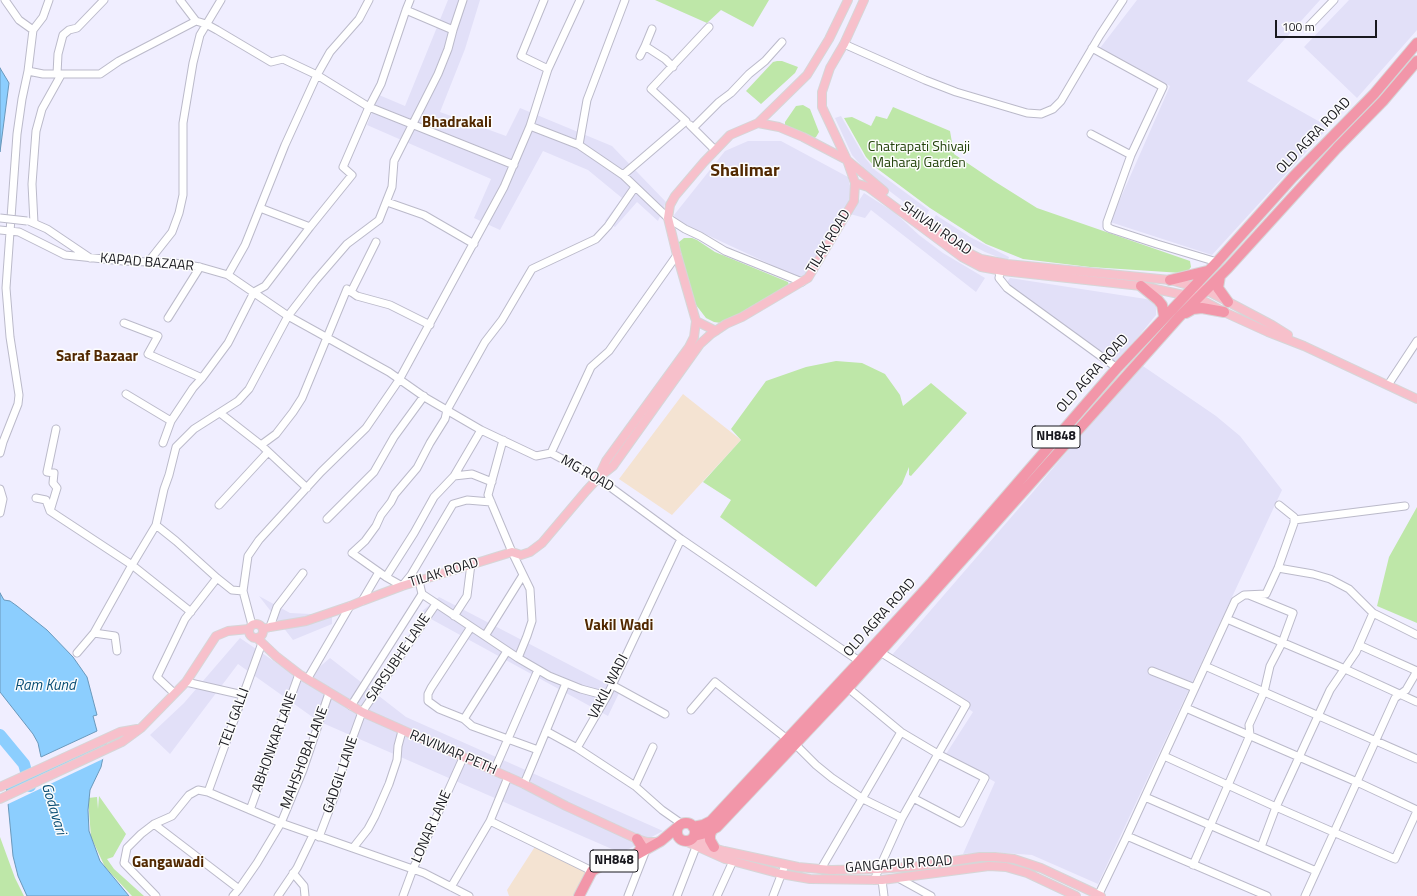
<!DOCTYPE html>
<html>
<head>
<meta charset="utf-8">
<style>
  body { margin:0 }
  #map { position:relative; width:1417px; height:896px; overflow:hidden; background:#f0eeff; font-family:"Titillium Web",sans-serif }
  canvas { display:block }
  .scale { position:absolute; left:1275px; top:20px; width:102px; height:18px; box-sizing:border-box; border:2px solid #19191f; border-top:0; padding-left:5px; font-size:12px; line-height:14px; white-space:nowrap; color:#19191f; -webkit-text-stroke:3px #fdfdfd; paint-order:stroke }
</style>
</head>
<body>
<div id="map">
<canvas width="1417" height="896"></canvas>
<div class="scale">100 m</div>
</div>
<script>
const ctx = document.querySelector('canvas').getContext('2d');
ctx.lineJoin = 'round';
function fill(path, color) { ctx.fillStyle = color; ctx.fill(path, 'evenodd'); }
const shape = rows => new Path2D(rows.map(r => 'M' + r).join(''));
function stroke(path, color, width, dash) { ctx.strokeStyle = color; ctx.lineWidth = width; ctx.lineCap = dash ? 'butt' : 'round'; ctx.setLineDash(dash || []); ctx.stroke(path); }
function drawText(font, color, halo, rows, align = 'center') {
  ctx.font = font + ' "Titillium Web",sans-serif'; ctx.lineWidth = 3; ctx.setLineDash([]); ctx.textBaseline = 'middle'; ctx.strokeStyle = halo; ctx.fillStyle = color; for (const [text, x, y, turn = 0] of rows) {
    ctx.save(); ctx.translate(x, y); ctx.rotate((+turn || 0) * Math.PI / 180); ctx.textAlign = isNaN(turn) ? turn : align; if (halo) ctx.strokeText(text, 0, 0); ctx.fillText(text, 0, 0); ctx.restore();
  }
}
fill(shape([
  [448,0,480,0,465,49,440,112,506,136,520,108,612,146,666,202,658,221,637,202,615,227,605,221,622,198,588,170,543,151,500,230,474,218,491,179,367,125,379,95,405,106],
  [1137,0,1320,0,1247,81,1329,127,1212,255,1110,222,1170,86,1100,48],
  [1349,0,1417,0,1417,30,1357,98,1304,47],
  [841,116,865,158,875,170,929,210,925,218,871,177,852,155,835,118],
  [748,141,781,141,848,177,852,194,816,264,804,280,675,220,674,215,725,151],
  [864,193,894,212,919,235,943,253,985,278,976,292,871,210,865,218,850,214],
  [936,215,970,237,1009,257,1008,261,985,252,962,240,933,220],
  [1010,278,1146,299,1156,303,1156,315,1117,363,1005,285],
  [1140,364,1216,416,1240,436,1282,490,1098,884,1032,855,990,852,963,854,995,782,946,754,973,712,892,655,1033,492],
  [259,596,290,613,332,615,332,624,293,640],
  [439,597,620,691,608,716,420,613],
  [240,638,303,681,330,658,406,717,663,831,621,853,318,721,238,664,170,754,150,735,184,703]
]), '#e2e0f8');
fill(shape([
  [683,394,741,440,672,515,619,479],
  [536,845,588,867,575,896,509,896,507,890]
]), '#f4e3d2');
fill(shape([
  [655,0,769,0,753,27,721,10,707,23],
  [777,61,782,61,798,67,795,73,761,104,746,91,773,62],
  [803,105,810,109,819,132,816,137,813,139,785,125,785,122,796,106],
  [893,107,950,131,954,154,994,181,1037,208,1190,261,1191,267,1188,271,1182,273,1090,267,1023,259,986,244,930,208,875,167,866,157,844,118,852,117,871,126,876,116,887,119],
  [684,238,692,238,697,240,715,252,788,282,790,288,721,323,714,322,706,318,693,301,681,257,679,242],
  [836,361,862,363,885,374,900,395,903,406,931,383,967,413,911,476,909,475,909,467,902,484,816,587,720,517,731,500,703,482,741,440,731,429,766,381,806,367],
  [1417,507,1417,623,1377,606,1389,557],
  [99,796,126,834,113,857,107,859,114,869,144,896,132,896,105,867,91,837,88,798,97,797,98,809],
  [0,837,15,878,24,896,0,896]
]), '#bee7a8');
const water = shape([
  [0,68,9,83,0,152,0,68],
  [0,593,4,600,10,601,17,606,47,630,73,657,87,677,97,715,93,716,97,731,41,757,38,743,33,734,0,692,0,593],
  [108,734,101,767,90,790,88,810,89,831,100,861,129,896,27,896,18,876,13,856,6,782,108,734]
]);
fill(water, '#8ccefe');
stroke(water, '#6a98bb', 1);
fill(shape([
  [109,743,105,758,6,805,5,792]
]), '#f0eeff');
stroke(shape([
  [0,735,24,764,30,786]
]), '#8ccefe', 12);
const minor = shape([
  [180,0,196,21],
  [410,0,406,10,453,30],
  [544,0,521,56,548,69],
  [1308,27,1334,0],
  [33,30,43,17,49,0],
  [844,44,925,80,956,92,1027,113,1041,114,1053,109,1061,101,1100,35,1123,0],
  [645,46,652,29],
  [1092,48,1163,87,1131,155],
  [640,56,645,46,665,59,673,67],
  [28,71,43,74,100,74,119,61,196,21,206,24,217,30,271,62,283,59,317,75,369,107,514,165],
  [57,74,58,54,63,35,69,30,77,28,104,0],
  [690,125,715,150],
  [530,126,579,145,623,175,668,218,685,229,700,236,725,251,802,282],
  [693,128,719,102,731,93,749,74,765,61,782,42],
  [1091,134,1131,155,1107,222,1107,227,1111,229,1157,244,1217,262],
  [579,145,587,100,625,0],
  [623,175,686,121,651,89,709,27],
  [387,202,424,215,474,244],
  [260,208,310,227],
  [31,222,47,229,90,258],
  [34,223,32,184,36,131,42,109,61,75],
  [0,230,19,232,65,255,123,261,174,263,200,267,228,275,288,316,389,372,426,398,481,430,536,456,551,453,598,478,681,539,862,663],
  [149,261,172,232,179,213,183,195,183,123,193,63,200,35,221,0],
  [1001,267,999,278,1007,288,1117,368],
  [228,275,245,245,285,145,317,75,330,52,359,19,369,0],
  [351,292,376,242],
  [168,318,200,267],
  [124,323,158,336,148,354,202,378],
  [1388,385,1417,341],
  [126,394,171,421],
  [220,413,261,445,307,488],
  [503,440,488,495,512,552,530,589,532,621,527,636,518,658],
  [163,443,171,421,193,388,202,378,228,343,254,292,265,286,310,227,352,175,343,167,369,107,381,84,406,10],
  [261,445,276,434,293,412,302,398,347,289,357,296,390,305,430,325],
  [0,453,3,442,18,404,19,395,10,337,6,288,17,134,22,99,28,71,33,30,19,20,5,0],
  [551,453,591,367,609,351,677,255],
  [454,476,481,430],
  [0,489,3,499,0,513],
  [36,498,46,500,50,511,132,565,156,525,164,489,169,475,176,447,194,429,238,401,249,389,288,316,315,281,347,244,379,220,392,187,394,161,438,74,448,49,453,30,463,0],
  [491,502,467,500,453,504,411,575,402,586,386,577,352,553,365,541,376,526,381,515,391,502,395,494,417,468,430,443,445,419,447,410,485,342,502,320,532,269,596,239,608,226,635,187],
  [219,505,268,452],
  [50,511,57,488,53,483,54,473,47,472,56,429],
  [327,519,374,472,394,437,424,396],
  [1294,520,1405,506],
  [156,525,176,541,217,578,232,590,243,591],
  [1278,568,1313,574,1330,579,1349,589,1373,613,1417,635],
  [386,577,414,533,434,497,454,476,472,474,492,482],
  [419,581,422,594,518,658,549,676,581,689,607,696],
  [362,601,379,572],
  [454,616,467,596,471,564],
  [1227,619,1345,669,1417,702],
  [252,625,243,591,248,556,259,540,321,472,366,428,399,380,504,187,530,126,548,69,580,0],
  [270,627,277,607,303,573],
  [471,627,431,688,428,694,428,701,439,709,464,719,472,726,538,750],
  [94,633,115,636,117,651],
  [485,636,523,575],
  [1359,645,1417,671],
  [880,652,966,705,938,754,985,778,961,823,913,798],
  [77,653,94,633,132,565,191,612],
  [1205,666,1417,759],
  [1152,671,1195,688],
  [308,678,350,606],
  [186,682,243,695],
  [612,685,665,714],
  [848,688,901,732,938,754,902,818],
  [174,693,157,677,185,619,217,578],
  [351,706,422,594],
  [1186,708,1357,782,1417,810],
  [691,710,715,682,787,739],
  [464,719,507,651],
  [546,731,577,748,635,786,662,810,682,824],
  [795,744,816,765,832,778,863,799,902,818,874,880],
  [577,748,607,696,681,539],
  [1164,756,1276,807,1330,690,1356,652,1373,613],
  [494,771,538,670],
  [524,784,566,683],
  [635,786,653,747],
  [208,792,262,643],
  [1145,797,1316,871],
  [250,810,299,674],
  [490,821,592,871],
  [154,824,239,889,257,863,281,823,303,770,329,693],
  [1127,836,1267,896],
  [319,837,335,795,346,756,362,712,436,604],
  [1261,847,1276,807,1395,859,1417,811],
  [353,848,368,829,375,816,389,784,397,760,398,746,402,731],
  [1193,865,1250,735,1249,725,1264,692,1270,666,1282,643,1293,613,1249,595],
  [821,869,901,732],
  [293,873,304,886,305,896],
  [900,879,931,896],
  [882,880,884,896],
  [451,887,490,821,508,777],
  [156,896,124,863,127,848,141,834,154,824,172,816,189,795,198,790,208,792,281,823,424,873,469,896],
  [233,896,239,889],
  [278,896,297,868,313,835],
  [403,896,413,869,463,758],
  [628,896,646,850],
  [677,896,696,847],
  [717,896,733,861],
  [773,896,785,865],
  [1098,896,1125,840,1235,601,1244,595,1266,594,1278,568,1294,523,1294,517,1279,505],
  [1305,896,1395,698,1406,690,1417,671]
]);
const major = shape([
  [758,123,779,127,803,137,847,160,884,191],
  [855,183,868,187,962,257,981,267,1003,271,1141,286,1198,298,1224,312,1268,332,1304,346,1417,399],
  [926,223,963,250,981,259,1007,264,1170,280,1206,290,1272,325,1288,335],
  [696,321,716,331],
  [599,476,606,461,689,347,694,337,696,321,677,255,668,218,670,205,675,196,704,162,730,135,758,123,807,75,829,39,848,0],
  '249 631a7 7 0 1 1 14 0a7 7 0 1 1-14 0Z',
  [263,629,270,627,306,621,350,606,362,601,402,586,512,552,521,555,530,552,542,543,586,491,598,478,613,466,700,344,711,334,726,324,742,317,808,278,854,201,855,183,847,160,822,107,822,92,830,68,844,44,864,0],
  [257,638,277,657,299,674,362,712,524,784,566,806,637,839,647,842,658,842],
  [0,787,120,732,137,729],
  [0,799,122,742,141,728,186,682,216,636,228,631,249,629],
  [694,836,717,849,724,851,798,867,831,870,878,869,919,866,980,857,995,857,1014,859,1041,868,1101,896],
  [685,841,725,859,781,874,810,879,882,880,989,866,1006,867,1027,873,1076,896]
]);
const highway = shape([
  [1220,276,1218,288,1228,302],
  [1170,280,1207,271],
  [1141,286,1158,300,1162,305,1164,316],
  [1186,313,1193,309,1202,308,1224,312],
  '677 832a9 9 0 1 1 18 0a9 9 0 1 1-18 0Z',
  [693,827,703,825,711,821,859,662,932,582,1117,368,1217,262,1293,177,1374,94,1417,43],
  [712,830,710,835,710,840,714,847],
  [694,836,706,833,717,827,848,688,1179,317,1228,268,1337,148,1383,101,1417,61],
  [636,855,642,847,637,839],
  [579,896,592,871,604,864,636,855,661,841,680,825]
]);
stroke(minor, '#bbbaca', 9);
stroke(major, '#d6d6d7', 10);
stroke(highway, '#d6d6d7', 12);
stroke(minor, '#fff', 7);
stroke(major, '#f7c0cb', 8);
stroke(highway, '#f296a9', 10);
const minorBridge = shape([
  [0,218,27,221]
]);
stroke(minorBridge, '#bbbaca', 9, []);
stroke(minorBridge, '#fff', 7);
for (const [x, y, w] of [
  [1056,437,48],
  [614,861,48]
]) { const box = new Path2D(); box.roundRect(x - w / 2, y - 11, w, 22, 3); ctx.fillStyle = '#fdfdfd'; ctx.fill(box); stroke(box, '#19191f', 1); }
drawText('bold 13px', '#19191f', null, [
  ["NH848",1056,437],
  ["NH848",614,861]
]);
drawText('14px', '#19191f', '#fdfdfd', [
  ["OLD AGRA ROAD",1314,136,-46],
  ["SHIVAJI ROAD",936,229,35],
  ["TILAK ROAD",829,242,-59],
  ["KAPAD BAZAAR",147,263,5],
  ["OLD AGRA ROAD",1093,374,-48],
  ["MG ROAD",587,474,30],
  ["TILAK ROAD",444,573,-17],
  ["OLD AGRA ROAD",880,618,-48],
  ["SARSUBHE LANE",399,658,-56],
  ["VAKIL WADI",609,687,-63],
  ["TELI GALLI",235,718,-70],
  ["ABHONKAR LANE",275,742,-70],
  ["RAVIWAR PETH",453,753,23],
  ["MAHSHOBA LANE",305,758,-69],
  ["GADGIL LANE",341,775,-71],
  ["LONAR LANE",432,827,-66],
  ["GANGAPUR ROAD",899,865,-4]
]);
drawText('14px', '#23430b', '#fdfdfd', [
  ["Chatrapati Shivaji",919,148],
  ["Maharaj Garden",919,164]
]);
drawText('bold 15px', '#512800', '#fdfdfd', [
  ["Bhadrakali",457,123],
  ["Saraf Bazaar",97,357],
  ["Vakil Wadi",619,626],
  ["Gangawadi",168,863]
]);
drawText('italic 15px', '#094e75', '#fdfdfd', [
  ["Ram Kund",45,686],
  ["Godavari",53,809,73]
]);
drawText('bold 18px', '#512800', '#fdfdfd', [
  ["Shalimar",745,172]
]);
</script>
</body>
</html>
